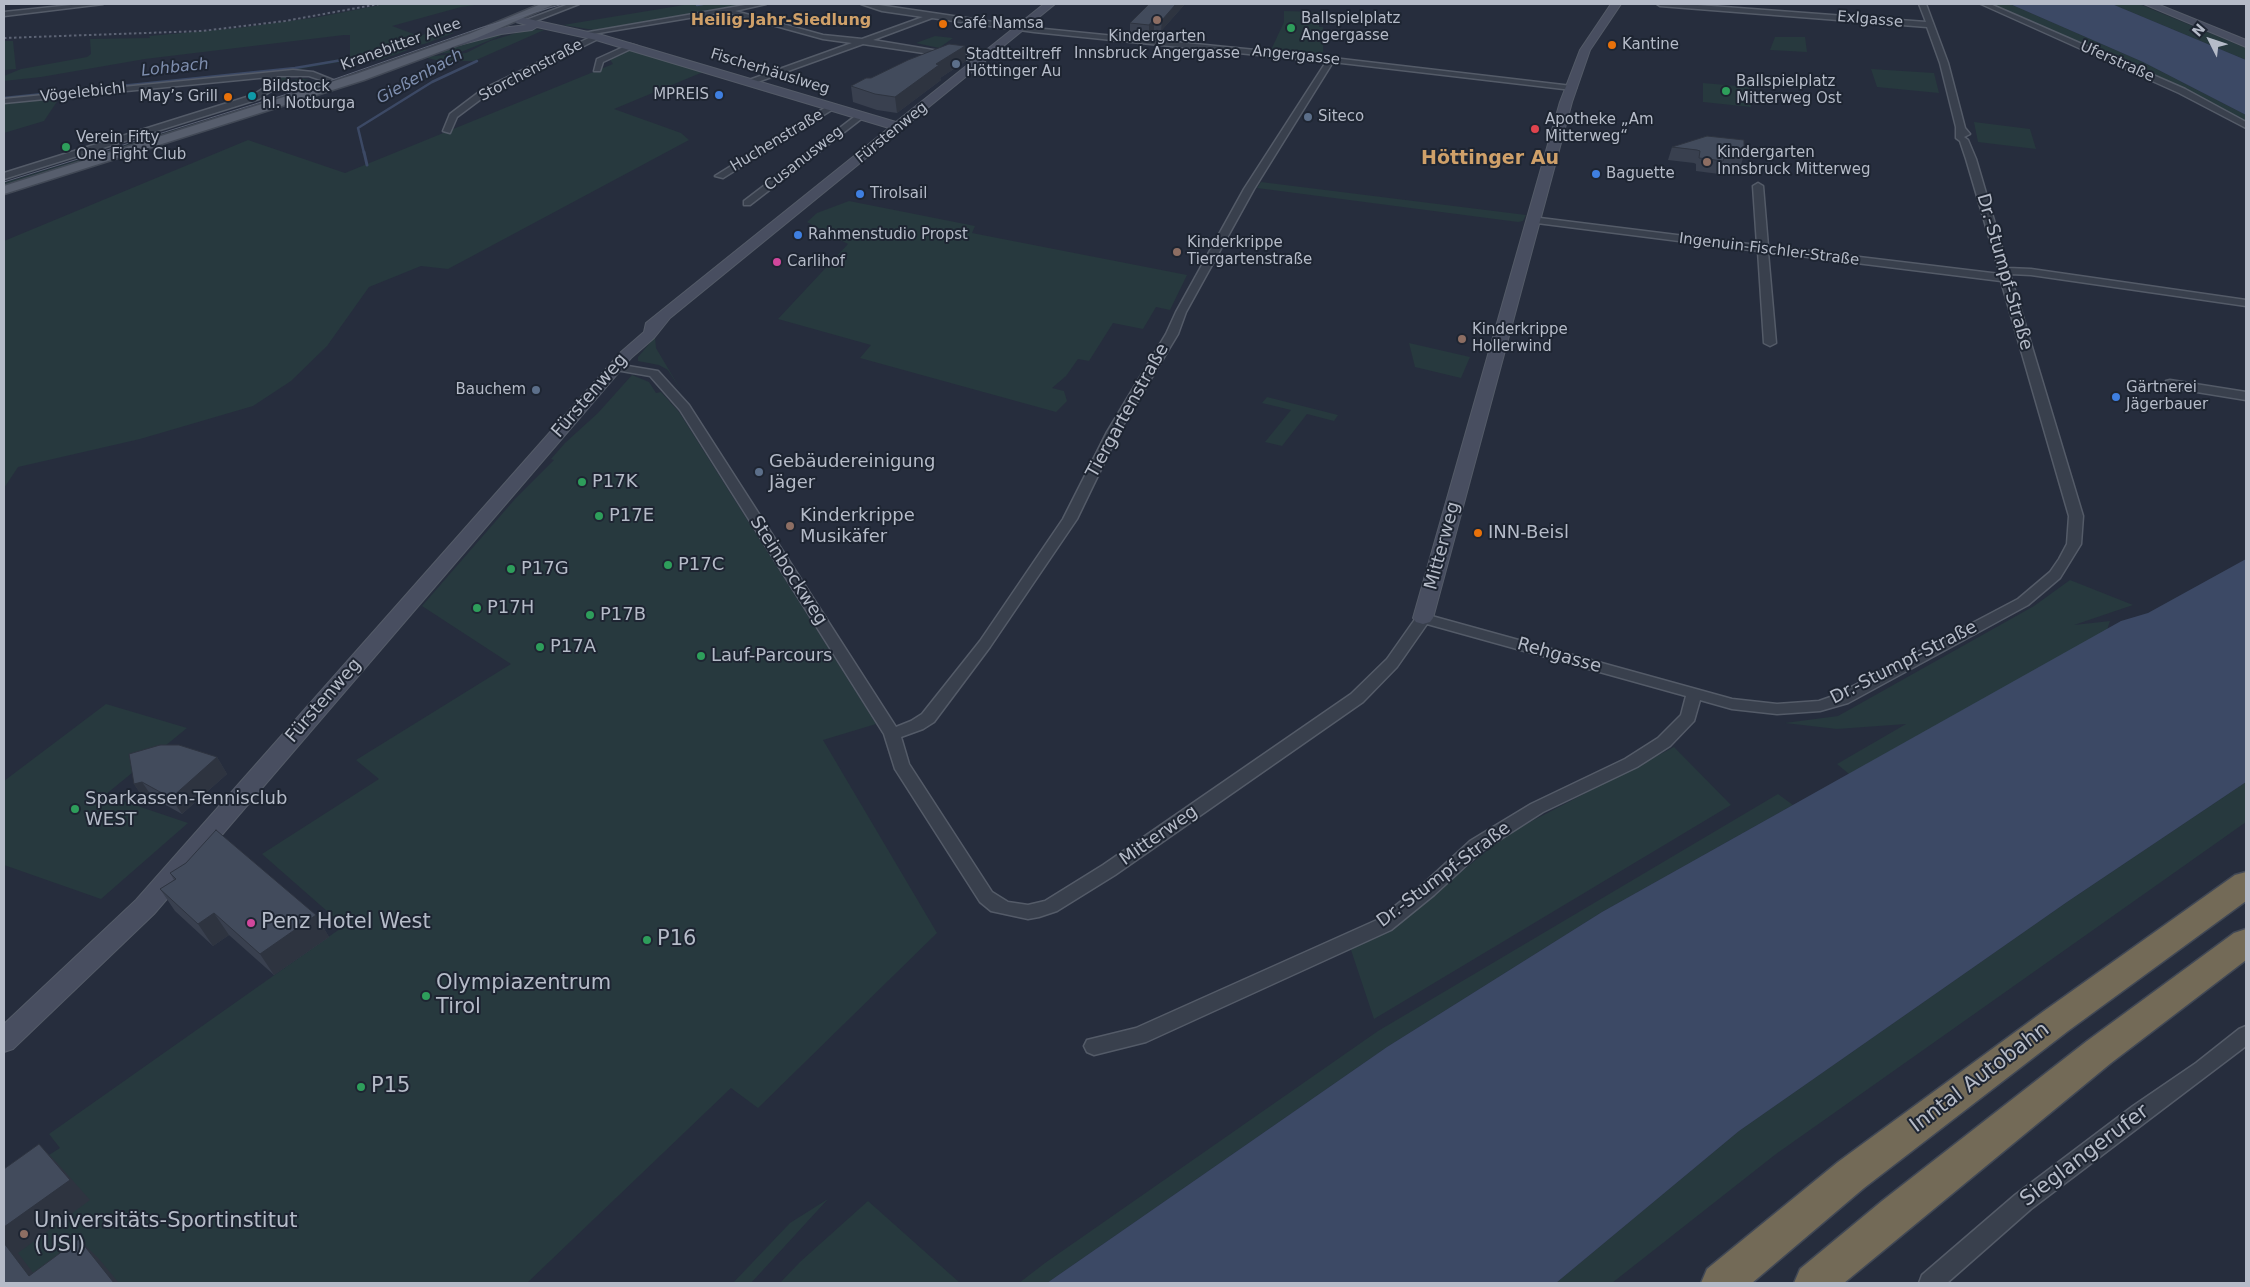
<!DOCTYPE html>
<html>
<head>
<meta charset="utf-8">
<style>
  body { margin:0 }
  #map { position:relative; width:2250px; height:1287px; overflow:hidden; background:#262d3d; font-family:"DejaVu Sans",sans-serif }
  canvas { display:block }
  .frame { position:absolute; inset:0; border:5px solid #b5bbc8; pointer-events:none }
  .north { position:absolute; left:2185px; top:15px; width:50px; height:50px; -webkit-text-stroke:4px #1e2532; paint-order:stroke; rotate:311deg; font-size:14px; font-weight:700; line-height:20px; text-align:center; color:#b5bbc8 }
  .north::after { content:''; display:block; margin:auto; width:18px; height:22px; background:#b5bbc8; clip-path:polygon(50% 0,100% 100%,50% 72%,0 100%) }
</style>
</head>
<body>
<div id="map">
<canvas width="2250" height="1287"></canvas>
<div class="frame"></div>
<div class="north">N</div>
</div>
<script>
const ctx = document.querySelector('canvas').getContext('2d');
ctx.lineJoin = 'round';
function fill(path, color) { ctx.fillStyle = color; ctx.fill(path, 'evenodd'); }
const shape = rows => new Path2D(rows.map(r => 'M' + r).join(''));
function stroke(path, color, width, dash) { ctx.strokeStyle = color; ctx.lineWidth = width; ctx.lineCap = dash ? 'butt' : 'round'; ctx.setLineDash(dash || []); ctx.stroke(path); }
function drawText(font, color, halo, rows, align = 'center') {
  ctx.font = font + ' "DejaVu Sans",sans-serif'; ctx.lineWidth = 4; ctx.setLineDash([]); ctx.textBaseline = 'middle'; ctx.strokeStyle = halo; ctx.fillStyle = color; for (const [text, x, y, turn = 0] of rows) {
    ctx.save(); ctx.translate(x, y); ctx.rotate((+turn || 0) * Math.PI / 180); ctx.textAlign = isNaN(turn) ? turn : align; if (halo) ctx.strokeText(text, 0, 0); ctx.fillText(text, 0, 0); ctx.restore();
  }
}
fill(shape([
  [385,4,482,4,461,7,392,26,419,36,441,29,454,33,424,44,371,51,351,57,351,60,283,72,4,100,4,97,297,67,350,57,350,35,344,35,145,59,41,77,4,81,4,76,21,69,87,57,91,54,90,39,150,38,149,36,238,28,319,17],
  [690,4,762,4,594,30,563,25],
  [1989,4,2010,4,2143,62,2246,115,2246,121,2162,78],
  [2112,4,2139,4,2246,48,2246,60],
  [1284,11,1319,12,1319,27,1323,27,1323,54,1271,50,1284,22],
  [529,29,544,30,474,61,440,61,423,57,466,53,490,41],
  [510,32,461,52,433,54,487,36],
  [935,36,953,38,939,48,916,43],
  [1775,37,1805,37,1807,52,1770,50],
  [4,41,13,41,16,69,4,70],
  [394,49,408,50,380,60,362,61,375,53],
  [629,50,703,72,614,109,681,133,689,140,448,269,421,266,369,287,327,346,291,381,253,406,140,439,18,467,4,488,4,241,248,140,345,173,613,64,609,58],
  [1871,69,1934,73,1939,93,1877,87],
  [282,76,293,76,286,78,290,81,301,78,309,80,273,89,276,80],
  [1703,83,1749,87,1751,107,1703,102],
  [317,86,300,95,4,188,4,183],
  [60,97,44,121,4,133,4,103],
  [1974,122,2030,129,2036,149,1978,142],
  [1261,182,1526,215,1523,221,1518,222,1257,188],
  [849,201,975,226,972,233,1187,275,1170,310,1156,307,1143,329,1113,323,1089,361,1078,359,1066,376,1052,388,1064,391,1067,401,1056,412,860,358,871,345,778,319,848,244,807,222,817,213],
  [655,337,656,348,682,392,668,370,659,365,638,361,638,357],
  [1409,343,1470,357,1461,378,1415,367],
  [632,375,649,382,656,393,661,392,679,412,871,716,876,724,823,740,937,933,758,1108,731,1088,527,1283,4,1283,4,1204,49,1155,60,1148,49,1134,344,926,262,854,379,779,356,760,511,664,422,606,515,499,554,460,551,459,565,443,598,413],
  [1267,397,1338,415,1334,421,1307,414,1282,446,1265,442,1291,410,1262,403],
  [2070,580,2133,605,2074,625,2110,621,2107,630,1849,774,1837,764,1906,724,1837,729,1785,723,1838,716,2034,606],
  [106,704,187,728,105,795,188,823,101,899,4,865,4,781],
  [1674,747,1731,805,1374,1019,1350,947,1391,929,1509,833],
  [2246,782,2246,822,1776,1154,1612,1283,1556,1283,1739,1131,2067,902],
  [1778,794,1793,805,1602,912,1387,1047,1047,1283,1019,1283,1045,1263,1378,1031],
  [828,1199,751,1283,733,1283,790,1223],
  [868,1201,960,1283,780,1283,800,1262]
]), '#27393e');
fill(shape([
  [2010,4,2112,4,2246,60,2246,115,2143,62],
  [2246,559,2246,782,2067,902,1739,1131,1556,1283,1047,1283,1387,1047,1602,912,2121,621,2148,613]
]), '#3c4965');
stroke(shape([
  [697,5,703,4],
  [4,98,295,68,348,59],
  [364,153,358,128,432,82,477,61]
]), '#3c4965', 2.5);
stroke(shape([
  [364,152,367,165]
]), '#3c4965', 3);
const street = shape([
  [81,4,103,4,4,16,4,12,81,4],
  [569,4,579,4,533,22,526,20,569,4],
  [751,4,766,4,735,11,823,35,862,39,923,17,882,11,861,4,872,4,1034,28,1316,56,1572,86,1576,88,1572,90,1333,62,1254,189,1186,312,1178,334,1119,432,1077,519,990,647,934,722,923,729,901,737,909,764,992,892,1008,902,1028,905,1045,901,1103,865,1351,694,1387,659,1418,615,1428,615,1732,699,1777,704,1819,701,1836,695,2018,599,2050,572,2059,559,2067,544,2069,516,2001,281,1768,252,1776,343,1770,346,1764,343,1758,251,1529,222,1529,218,1532,217,1757,245,1753,186,1758,183,1763,186,1768,246,2000,274,1966,159,1960,141,1956,138,1956,127,1940,63,1927,27,1660,6,1657,4,1684,4,1926,22,1919,4,1926,4,1948,63,1965,128,1970,134,1964,137,1968,140,1976,159,2008,268,2031,269,2246,300,2246,306,2031,275,2010,274,2083,516,2081,544,2060,578,2028,605,1848,703,1820,711,1777,714,1732,709,1700,700,1694,721,1670,746,1637,767,1543,812,1482,851,1434,895,1391,930,1146,1042,1094,1055,1087,1052,1084,1046,1087,1040,1136,1028,1377,920,1422,885,1470,841,1531,804,1625,759,1658,738,1681,715,1686,696,1427,624,1397,667,1363,702,1115,875,1057,911,1039,917,1028,919,991,911,980,902,895,769,884,734,680,410,650,376,616,370,610,367,616,364,658,371,689,405,896,727,911,721,922,714,980,641,1063,519,1107,432,1166,334,1176,312,1244,189,1326,62,1034,32,932,18,873,40,981,58,984,58,984,62,863,44,752,84,748,82,749,80,852,43,823,39,725,12,587,35,583,33,751,4],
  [1981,4,1990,4,2185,89,2246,122,2246,128,2179,93,1981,4],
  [595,35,602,37,489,93,457,117,450,133,443,131,450,114,483,89,595,35],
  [630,44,637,46,603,62,600,71,594,71,597,59,630,44],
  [293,70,313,72,343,84,339,86,309,76,277,76,271,91,259,99,4,179,4,173,253,95,264,88,269,77,4,103,4,99,293,70],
  [831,104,838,106,723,178,715,176,831,104],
  [858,114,865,116,750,205,744,205,744,201,858,114],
  [2170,380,2246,392,2246,400,2166,387,2166,381,2170,380],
  [2246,1026,2246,1046,2031,1209,1947,1283,1919,1283,1922,1275,2015,1195,2133,1106,2196,1063,2239,1029,2246,1026]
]);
const secondary = shape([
  [1044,4,1055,4,670,318,654,338,631,358,154,914,13,1049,4,1052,4,1024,136,900,621,352,644,332,646,323,889,128,596,40,537,27,532,30,501,34,459,45,454,42,455,40,501,28,527,25,512,21,510,19,515,16,602,35,896,122,1044,4],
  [1611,4,1621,4,1590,50,1572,102,1433,618,1430,622,1423,624,1416,622,1413,618,1560,102,1580,50,1611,4],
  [2144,4,2157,4,2246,40,2246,47,2144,4]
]);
const primary = shape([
  [541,4,555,4,477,38,364,80,4,194,4,186,356,74,469,34,541,4]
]);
const highway = shape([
  [2246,872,2246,901,2068,1031,1864,1188,1752,1283,1701,1283,1707,1269,1838,1162,2044,1011,2235,875,2246,872],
  [2246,929,2246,960,2111,1063,1844,1283,1794,1283,1800,1269,1882,1201,2087,1041,2234,933,2246,929]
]);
stroke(street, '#545b68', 3);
stroke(secondary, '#545b68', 2);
stroke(primary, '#424956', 3);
stroke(highway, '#414855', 3);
fill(street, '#39404d');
fill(secondary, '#484e60');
fill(primary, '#575e6d');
fill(highway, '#736a57');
stroke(shape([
  [4,182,329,81,480,28,563,4]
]), '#5c6374', 1);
stroke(shape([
  [4,38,202,31,285,21,379,4]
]), '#5c6374', 2, [2.5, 2.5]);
fill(shape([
  [1185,4,1161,31,1154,30,1149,36,1130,34,1130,23],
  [965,46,966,61,940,78,941,80,897,113,877,110,853,102,851,86,871,78],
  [1672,147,1744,155,1740,168,1722,166,1719,174,1696,171,1696,164,1694,163,1668,160],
  [217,757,227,774,182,814,153,798,145,800,134,784],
  [170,873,316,915,329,937,274,975,229,935,213,946,175,911,160,889,174,880]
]), '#39404f');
fill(shape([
  [1176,4,1185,4,1161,31,1162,20],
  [1154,19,1154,30,1149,36,1149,25],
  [965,46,966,61,940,78,941,80,897,113,895,97,936,64],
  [217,757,227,774,182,814,171,798],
  [142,782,153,798,145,800,134,784],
  [214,913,229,935,213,946,198,924],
  [316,915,329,937,274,975,260,954],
  [39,1144,59,1165,90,1200,18,1253,41,1283,29,1276,4,1243,4,1227],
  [79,1239,99,1259,119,1283,114,1283]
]), '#2e3440');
const building = shape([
  [1149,4,1176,4,1162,20,1154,19,1149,25,1130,23,1149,4],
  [949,44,965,46,936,64,939,65,895,97,875,94,851,86,866,78,871,78,908,60,949,44],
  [1707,136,1744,140,1744,155,1726,153,1723,161,1699,158,1700,151,1697,150,1672,147,1707,136],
  [160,745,179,745,217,757,171,798,142,782,134,784,129,754,160,745],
  [216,830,316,915,260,954,214,913,198,924,160,889,176,879,170,873,186,863,216,830],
  [39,1144,70,1180,4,1227,4,1169,39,1144],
  [79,1239,114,1283,4,1283,4,1243,29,1276,79,1239]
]);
fill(building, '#424b5c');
stroke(building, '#2e3440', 1);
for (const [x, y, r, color] of [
  [1157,20,5,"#8d6e63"],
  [943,24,5,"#e8710a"],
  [1291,28,5,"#2e9e5b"],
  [1612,45,5,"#e8710a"],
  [956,64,5,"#5c6f8a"],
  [1726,91,5,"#2e9e5b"],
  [719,95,5,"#3f7fe0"],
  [252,96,5,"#0f9aa8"],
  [228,97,5,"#e8710a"],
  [1308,117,5,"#5c6f8a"],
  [1535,129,5,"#e0444e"],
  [66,147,5,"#2e9e5b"],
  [1707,162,5,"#8d6e63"],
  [1596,174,5,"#3f7fe0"],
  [860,194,5,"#3f7fe0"],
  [798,235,5,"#3f7fe0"],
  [1177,252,5,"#8d6e63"],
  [777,262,5,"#d1479c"],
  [1462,339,5,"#8d6e63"],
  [536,390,5,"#5c6f8a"],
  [2116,397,5,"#3f7fe0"],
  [759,472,5,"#5c6f8a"],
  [582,482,5,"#2e9e5b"],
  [599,516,5,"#2e9e5b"],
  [790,526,5,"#8d6e63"],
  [1478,533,5,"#e8710a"],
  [668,565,5,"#2e9e5b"],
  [511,569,5,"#2e9e5b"],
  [477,608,5,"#2e9e5b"],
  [590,615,5,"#2e9e5b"],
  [540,647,5,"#2e9e5b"],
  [701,656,5,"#2e9e5b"],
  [75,809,5,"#2e9e5b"],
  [251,923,5,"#d1479c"],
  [647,940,5,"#2e9e5b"],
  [426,996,5,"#2e9e5b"],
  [361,1087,5,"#2e9e5b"],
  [24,1234,5,"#8d6e63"]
]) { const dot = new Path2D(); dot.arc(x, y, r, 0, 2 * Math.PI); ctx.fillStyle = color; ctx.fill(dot); stroke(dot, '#1e2532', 2); }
drawText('15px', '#b5bbc8', '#1e2532', [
  ["Ballspielplatz",1301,19],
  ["Angergasse",1301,36],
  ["Café Namsa",953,24],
  ["Kindergarten",1157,37,"center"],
  ["Innsbruck Angergasse",1157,54,"center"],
  ["Kantine",1622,45],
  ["Stadtteiltreff",966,55],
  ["Höttinger Au",966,72],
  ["Ballspielplatz",1736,82],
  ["Mitterweg Ost",1736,99],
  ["Bildstock",262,87],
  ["hl. Notburga",262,104],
  ["MPREIS",709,95,"right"],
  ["May’s Grill",218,97,"right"],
  ["Siteco",1318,117],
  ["Apotheke „Am",1545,120],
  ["Mitterweg“",1545,137],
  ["Verein Fifty",76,138],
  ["One Fight Club",76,155],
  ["Kindergarten",1717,153],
  ["Innsbruck Mitterweg",1717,170],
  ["Baguette",1606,174],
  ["Tirolsail",870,194],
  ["Rahmenstudio Propst",808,235],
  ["Kinderkrippe",1187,243],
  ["Tiergartenstraße",1187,260],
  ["Carlihof",787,262],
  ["Kinderkrippe",1472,330],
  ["Hollerwind",1472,347],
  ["Gärtnerei",2126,388],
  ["Jägerbauer",2126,405],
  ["Bauchem",526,390,"right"]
], 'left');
drawText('15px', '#b5bbc8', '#1e2532', [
  ["Exlgasse",1870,20,5],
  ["Kranebitter Allee",401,45,-20],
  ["Angergasse",1296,56,6],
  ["Uferstraße",2117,62,24],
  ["Storchenstraße",531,71,-28],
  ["Fischerhäuslweg",770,72,17],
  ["Vögelebichl",83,93,-6],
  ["Fürstenweg",892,133,-39],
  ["Huchenstraße",777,141,-31],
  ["Cusanusweg",804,159,-38],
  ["Ingenuin-Fischler-Straße",1769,250,7]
]);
drawText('bold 16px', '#cfa069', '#1e2532', [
  ["Heilig-Jahr-Siedlung",781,21]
]);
drawText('italic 16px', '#7e8eae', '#1e2532', [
  ["Lohbach",175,68,-6],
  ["Gießenbach",420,77,-29]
]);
drawText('18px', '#b5bbc8', '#1e2532', [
  ["Dr.-Stumpf-Straße",2004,272,74],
  ["Fürstenweg",590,396,-49],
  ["Tiergartenstraße",1128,411,-61],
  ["Mitterweg",1443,546,-75],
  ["Steinbockweg",788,571,57],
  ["Rehgasse",1559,656,16],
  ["Dr.-Stumpf-Straße",1904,663,-27],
  ["Fürstenweg",324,701,-49],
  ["Mitterweg",1159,836,-35],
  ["Dr.-Stumpf-Straße",1444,875,-37]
]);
drawText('18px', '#b5bbc8', '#1e2532', [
  ["Gebäudereinigung",769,462],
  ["Jäger",769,483],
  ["P17K",592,482],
  ["P17E",609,516],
  ["Kinderkrippe",800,516],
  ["Musikäfer",800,537],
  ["INN-Beisl",1488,533],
  ["P17C",678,565],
  ["P17G",521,569],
  ["P17H",487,608],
  ["P17B",600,615],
  ["P17A",550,647],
  ["Lauf-Parcours",711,656],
  ["Sparkassen-Tennisclub",85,799],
  ["WEST",85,820]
], 'left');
drawText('bold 19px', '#cfa069', '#1e2532', [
  ["Höttinger Au",1490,159]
]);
drawText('21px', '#b5bbc8', '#1e2532', [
  ["Penz Hotel West",261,923],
  ["P16",657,940],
  ["Olympiazentrum",436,984],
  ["Tirol",436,1008],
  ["P15",371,1087],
  ["Universitäts-Sportinstitut",34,1222],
  ["(USI)",34,1246]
], 'left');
drawText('21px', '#b5bbc8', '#1e2532', [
  ["Inntal Autobahn",1980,1078,-37],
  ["Sieglangerufer",2085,1156,-37]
]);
</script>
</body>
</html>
